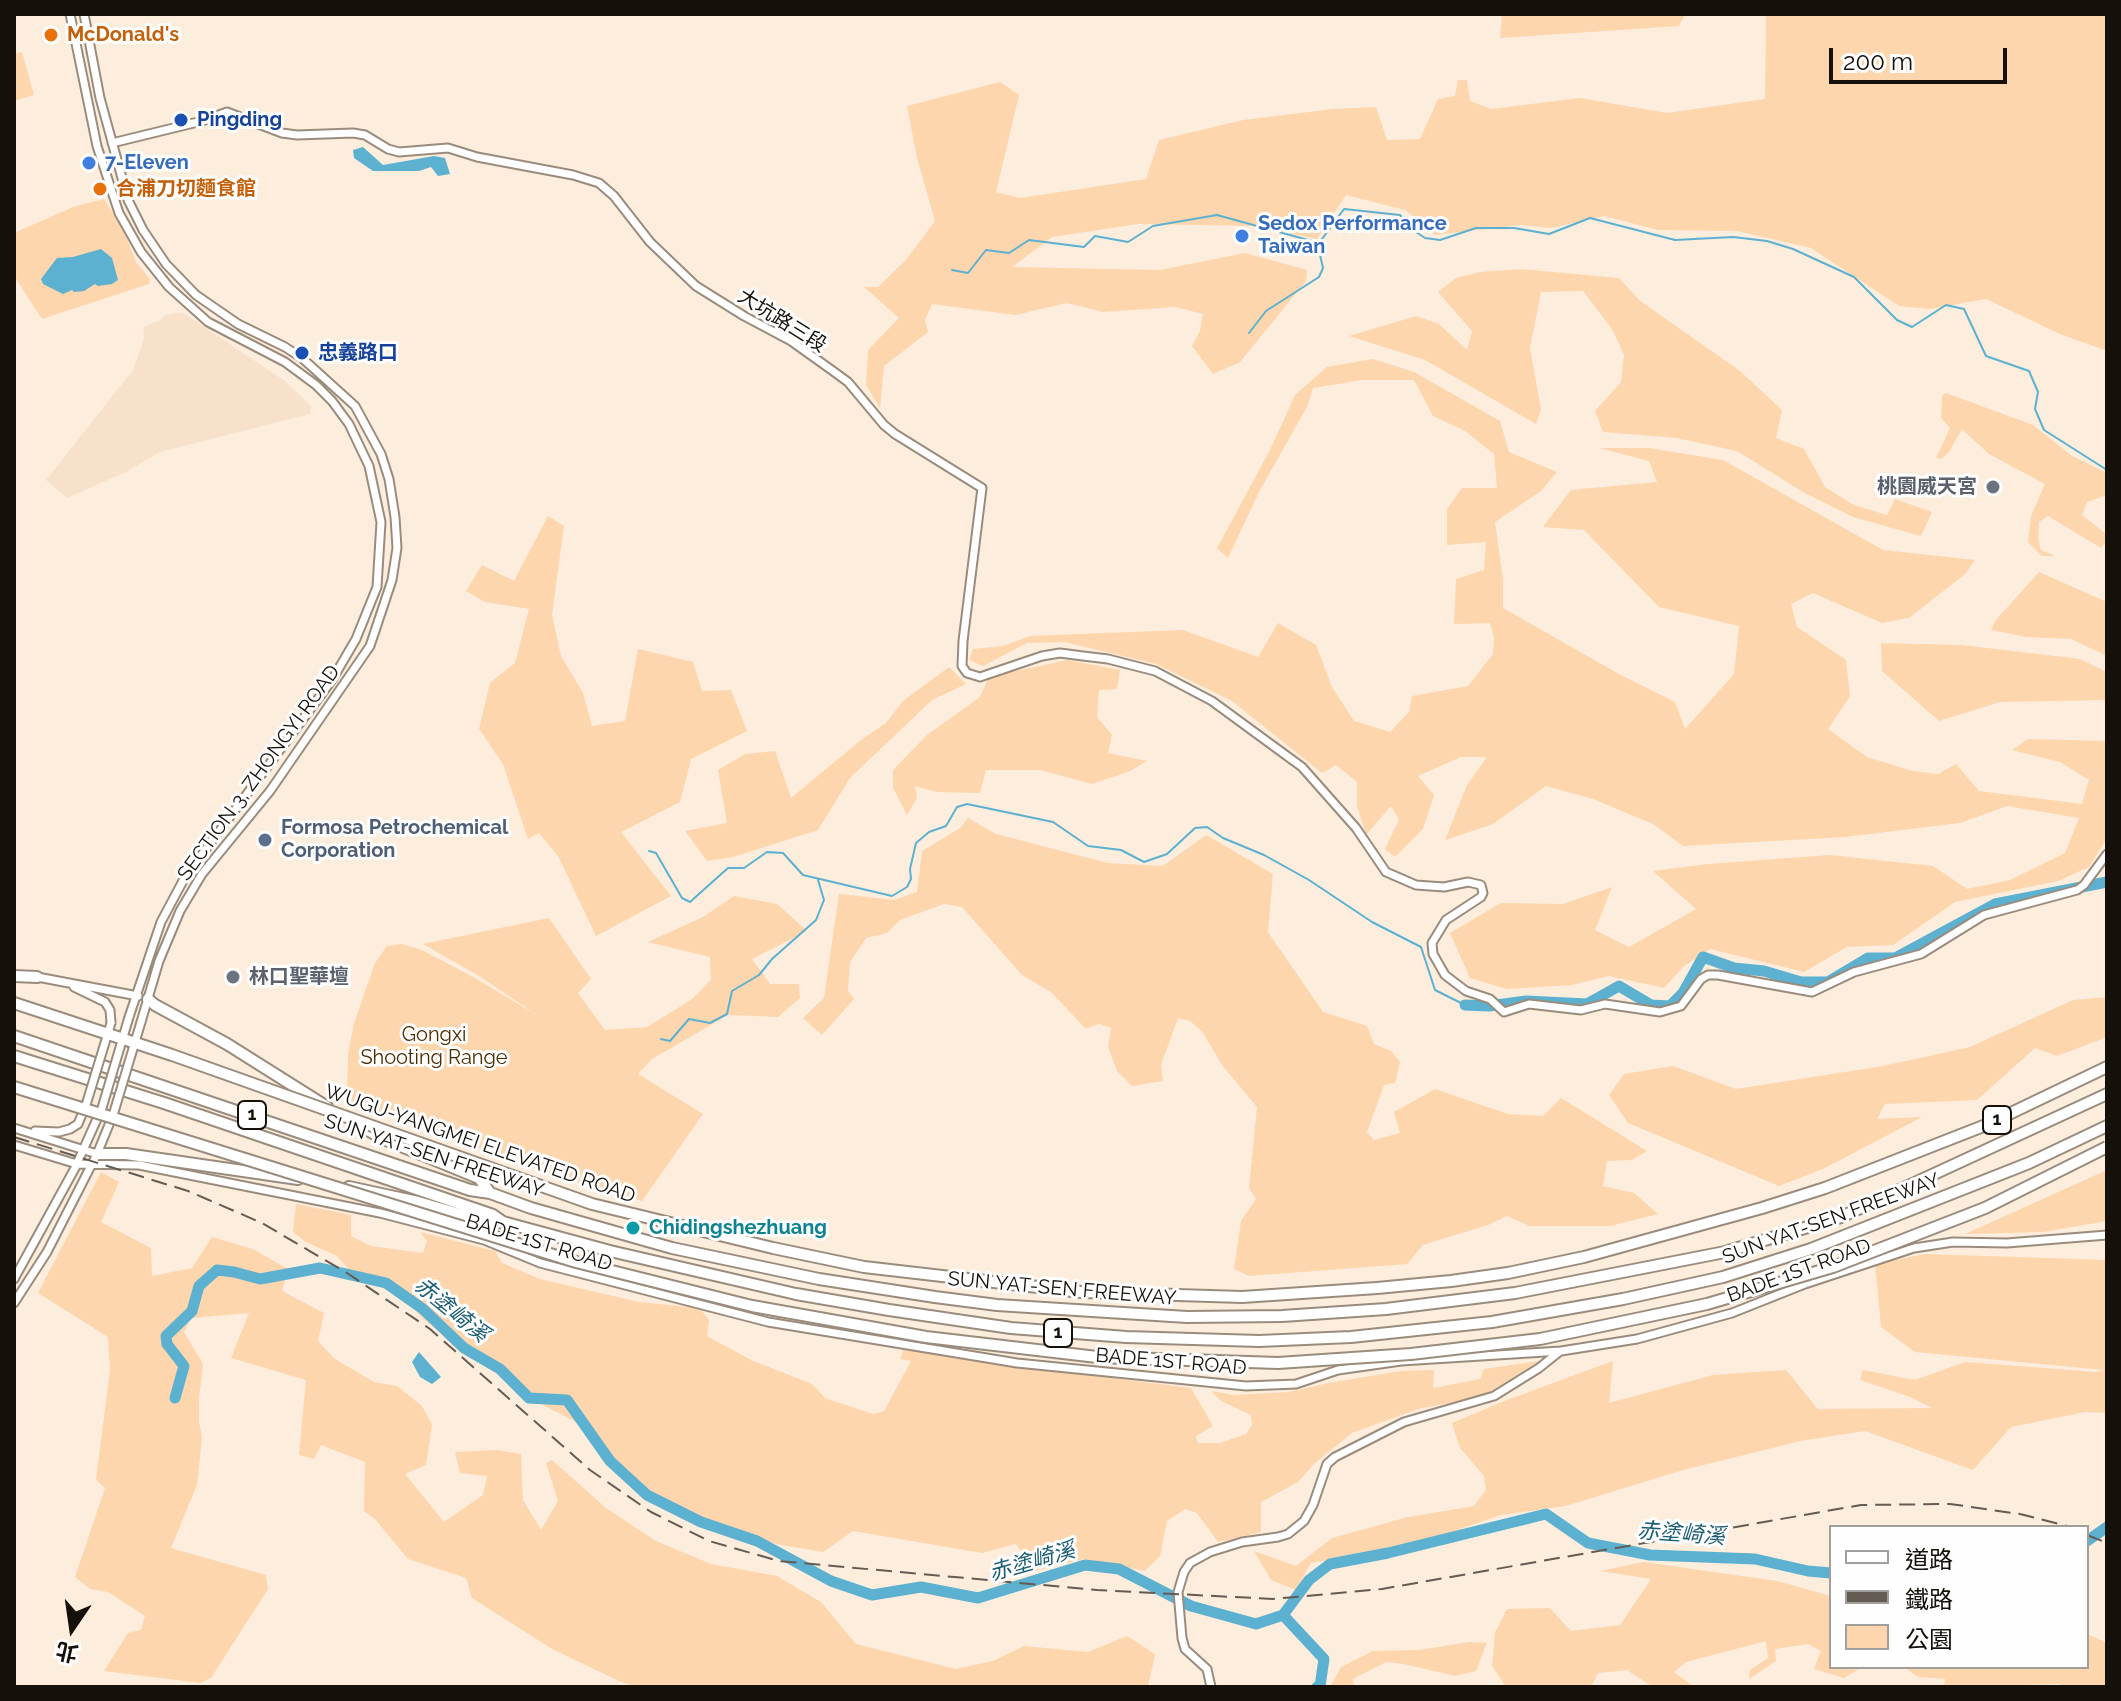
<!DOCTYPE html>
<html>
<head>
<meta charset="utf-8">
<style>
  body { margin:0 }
  #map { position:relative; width:2121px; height:1701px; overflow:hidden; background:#fdeddd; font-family:Raleway,"Noto Sans TC",sans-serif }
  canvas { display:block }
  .frame { position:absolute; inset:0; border:16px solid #15100a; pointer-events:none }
  .legend { position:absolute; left:1829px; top:1525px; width:260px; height:144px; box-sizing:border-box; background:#fdfefd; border:2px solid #a09f9c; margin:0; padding:10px 14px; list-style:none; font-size:24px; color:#15100a }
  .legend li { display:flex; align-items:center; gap:16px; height:40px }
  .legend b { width:40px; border:2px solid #a09f9c }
  .north { position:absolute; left:32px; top:1589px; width:80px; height:80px; -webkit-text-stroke:6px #fdfefd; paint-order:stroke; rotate:193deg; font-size:22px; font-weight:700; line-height:32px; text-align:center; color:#15100a }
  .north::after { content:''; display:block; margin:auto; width:28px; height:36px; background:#15100a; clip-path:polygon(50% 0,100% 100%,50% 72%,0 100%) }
  .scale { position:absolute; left:1829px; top:48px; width:178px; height:36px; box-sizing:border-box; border:4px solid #15100a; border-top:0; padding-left:10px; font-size:24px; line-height:28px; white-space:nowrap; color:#15100a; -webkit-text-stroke:6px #fdfefd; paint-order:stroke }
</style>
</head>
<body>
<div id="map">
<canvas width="2121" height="1701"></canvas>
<div class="frame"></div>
<ul class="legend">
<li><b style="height:10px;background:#fff"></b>道路</li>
<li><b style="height:10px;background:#645b52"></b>鐵路</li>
<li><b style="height:22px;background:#fdd6ad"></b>公園</li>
</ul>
<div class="north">北</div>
<div class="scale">200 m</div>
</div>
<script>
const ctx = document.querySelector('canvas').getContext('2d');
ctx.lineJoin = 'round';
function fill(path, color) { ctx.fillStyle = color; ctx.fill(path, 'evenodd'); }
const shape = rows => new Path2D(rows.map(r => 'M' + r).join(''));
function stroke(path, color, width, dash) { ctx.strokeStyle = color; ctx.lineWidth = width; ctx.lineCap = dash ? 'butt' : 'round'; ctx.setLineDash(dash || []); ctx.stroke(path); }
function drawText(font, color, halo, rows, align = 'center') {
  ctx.font = font + ' Raleway,"Noto Sans TC",sans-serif'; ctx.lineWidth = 6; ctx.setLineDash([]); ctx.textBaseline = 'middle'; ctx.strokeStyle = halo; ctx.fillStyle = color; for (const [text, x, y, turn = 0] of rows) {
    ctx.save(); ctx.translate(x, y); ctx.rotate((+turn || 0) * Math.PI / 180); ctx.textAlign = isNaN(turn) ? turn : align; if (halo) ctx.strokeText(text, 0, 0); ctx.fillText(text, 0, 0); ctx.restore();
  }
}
fill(shape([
  [182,312,285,381,311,406,310,414,160,452,126,472,67,498,46,480,133,370,144,339,143,327,160,320,165,315]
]), '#f7e1cb');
fill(shape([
  [1502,14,1685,14,1679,26,1500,38],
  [1766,14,2107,14,2107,351,2060,334,1986,299,1930,309,1899,306,1811,248,1737,231,1658,230,1604,216,1551,228,1521,225,1435,235,1405,210,1346,195,1317,239,1251,226,1138,224,1052,237,1012,267,1160,270,1245,253,1307,270,1306,281,1240,362,1213,374,1192,346,1200,331,1203,314,1175,307,1103,312,1067,303,1015,315,932,304,925,320,928,332,884,366,880,408,866,385,868,350,899,318,864,287,878,287,906,260,935,221,917,158,907,106,1000,82,1019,95,996,192,1020,198,1146,179,1159,140,1243,120,1333,109,1376,107,1387,140,1420,139,1438,99,1455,96,1458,80,1467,80,1470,101,1491,109,1580,98,1667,113,1765,99],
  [22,52,34,95,14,101,14,54],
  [104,199,124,231,136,262,150,279,149,284,42,319,14,276,14,233,73,207],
  [1521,269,1619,278,1639,300,1740,371,1782,410,1776,438,1804,449,1825,487,1854,505,1887,515,1895,499,1932,512,1921,536,1853,517,1803,492,1737,451,1677,438,1603,432,1595,411,1621,382,1624,355,1612,329,1583,291,1541,292,1530,348,1541,409,1536,424,1425,360,1349,336,1416,316,1439,324,1467,350,1472,331,1438,292,1456,278,1480,272],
  [1373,359,1414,372,1500,421,1509,452,1557,472,1541,491,1495,522,1503,579,1503,608,1619,674,1675,702,1685,729,1734,674,1739,626,1659,607,1584,530,1543,527,1571,490,1657,482,1649,461,1599,448,1649,448,1723,460,1883,550,1975,560,1965,574,1909,618,1882,623,1813,593,1791,604,1797,627,1846,660,1850,696,1828,729,1867,757,1913,771,1938,774,1956,764,1979,791,2082,804,2089,780,2060,762,2012,750,2028,739,2107,741,2107,838,2089,867,2058,881,1955,902,1893,945,1847,947,1804,972,1710,949,1684,966,1664,988,1609,976,1572,985,1507,989,1470,978,1450,933,1501,903,1563,904,1612,887,1595,930,1629,947,1696,909,1653,871,1708,864,1830,855,1933,866,1967,889,2010,880,2065,853,2079,818,2007,806,1960,823,1845,837,1683,846,1653,824,1593,799,1546,786,1493,824,1445,840,1467,785,1487,757,1461,757,1418,776,1434,795,1423,829,1395,857,1385,849,1399,820,1391,806,1366,835,1357,806,1357,782,1336,765,1322,773,1232,701,1156,664,1065,642,1027,643,983,666,969,660,973,649,1003,646,1030,636,1183,630,1258,657,1278,623,1316,645,1332,687,1354,721,1390,732,1409,712,1412,696,1468,686,1493,654,1494,637,1490,623,1454,624,1456,579,1484,570,1486,542,1447,545,1447,509,1462,488,1497,488,1494,454,1465,431,1433,416,1414,380,1362,380,1313,388,1307,407,1259,492,1228,558,1217,548,1270,450,1295,395,1327,367],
  [1946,393,2033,425,2072,456,2107,473,2107,495,2087,502,2082,515,2107,535,2107,540,2101,548,2048,516,2039,522,2038,539,2041,550,2055,556,2042,556,2028,542,2031,516,2045,484,1989,454,1962,429,1949,452,1941,459,1936,458,1950,428,1941,418,1942,396],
  [548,516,564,526,552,615,561,656,583,693,592,726,625,721,638,649,693,662,702,691,731,690,747,731,691,759,680,802,621,832,671,896,596,936,558,856,539,833,528,839,503,764,479,729,490,683,515,663,529,609,485,602,466,591,482,565,514,581],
  [2039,572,2107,602,2107,656,2071,639,2026,637,1991,630,1995,621],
  [1881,643,1962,645,2080,659,2107,672,2107,700,2000,702,1939,721,1882,671],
  [1067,660,1120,670,1117,689,1099,690,1097,717,1112,735,1108,753,1147,761,1130,771,1092,784,1040,770,986,770,980,793,936,792,915,786,917,798,907,815,893,788,893,770,927,735,980,697,989,677],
  [949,667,966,684,932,700,850,778,818,830,733,857,707,861,685,831,727,823,718,770,745,754,775,751,791,798,861,740,886,723,903,701],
  [968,818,996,834,1108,863,1163,866,1206,835,1273,874,1268,932,1323,1012,1367,1026,1374,1044,1391,1051,1400,1062,1395,1083,1384,1085,1367,1132,1374,1140,1400,1133,1394,1112,1435,1089,1508,1114,1543,1116,1561,1098,1647,1151,1632,1160,1607,1161,1603,1186,1634,1193,1658,1214,1610,1226,1530,1226,1507,1216,1488,1225,1423,1245,1407,1264,1249,1276,1234,1269,1241,1221,1256,1199,1249,1188,1257,1107,1222,1065,1202,1031,1190,1021,1178,1018,1161,1065,1163,1081,1132,1086,1117,1071,1108,1047,1111,1028,1099,1024,1086,1029,1051,992,1022,975,962,907,944,904,900,920,887,933,866,938,850,962,848,991,854,999,822,1035,803,1018,824,998,839,894,894,900,917,892,922,851,960,828],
  [734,896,777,904,807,931,752,959,770,984,799,984,800,998,778,1017,728,1015,652,1059,638,1074,703,1114,642,1201,528,1166,356,1104,347,1098,348,1055,354,1023,375,963,387,946,402,944,422,950,475,978,537,1015,479,976,423,944,549,918,591,979,578,993,605,1030,647,1027,691,1000,711,980,710,957,648,942,703,917],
  [2107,997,2107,1037,2057,1056,2035,1048,1977,1100,1885,1104,1877,1119,1922,1117,1823,1169,1779,1186,1628,1123,1609,1095,1624,1074,1673,1066,1736,1089,1883,1066,1970,1047,2073,1000],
  [2107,1170,2107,1221,2043,1232,1965,1234],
  [101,1172,119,1182,101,1222,151,1248,152,1276,192,1268,212,1237,253,1249,288,1269,282,1291,324,1313,318,1341,335,1359,374,1382,397,1386,422,1406,432,1425,426,1465,405,1474,444,1522,483,1495,487,1476,460,1473,455,1452,497,1450,521,1454,523,1500,541,1530,558,1501,546,1463,552,1460,606,1508,656,1541,711,1564,777,1576,821,1602,856,1644,956,1669,993,1661,1024,1646,1088,1652,1127,1636,1155,1654,1148,1687,637,1687,619,1681,552,1649,472,1598,466,1578,408,1559,375,1519,364,1511,365,1462,321,1445,314,1459,299,1455,306,1380,231,1358,249,1313,191,1318,184,1332,203,1364,199,1398,199,1421,202,1438,197,1485,171,1548,266,1575,268,1589,211,1678,200,1683,104,1671,128,1633,141,1630,145,1616,108,1592,90,1589,75,1577,105,1488,96,1480,110,1370,108,1337,38,1293],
  [296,1204,351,1215,351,1236,371,1246,423,1253,427,1241,420,1232,495,1251,502,1263,540,1279,639,1302,689,1307,702,1311,709,1320,707,1336,751,1360,812,1384,825,1398,873,1414,884,1411,911,1361,900,1359,904,1349,1047,1370,1191,1388,1213,1426,1196,1436,1198,1443,1220,1443,1246,1434,1252,1425,1251,1415,1221,1401,1211,1391,1234,1395,1289,1392,1328,1383,1401,1371,1434,1370,1433,1388,1480,1379,1484,1369,1539,1361,1481,1397,1418,1409,1352,1433,1315,1463,1298,1482,1261,1502,1261,1532,1218,1542,1197,1513,1185,1509,1167,1521,1160,1556,1145,1571,1084,1559,1035,1571,1016,1544,982,1553,853,1531,823,1552,776,1544,698,1517,630,1483,580,1424,537,1402,470,1350,424,1320,390,1282,356,1278,337,1256,306,1242,293,1232],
  [1925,1254,2107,1260,2107,1413,2085,1412,2011,1427,1973,1470,1865,1431,1800,1441,1683,1470,1566,1506,1501,1515,1407,1547,1311,1563,1296,1590,1271,1580,1254,1551,1296,1566,1332,1538,1408,1517,1474,1506,1486,1490,1484,1476,1460,1448,1452,1423,1507,1400,1613,1361,1609,1403,1713,1375,1786,1370,1818,1409,1932,1408,1910,1397,1860,1380,1863,1370,1915,1380,1965,1362,2096,1372,2104,1370,1915,1352,1881,1327,1875,1264],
  [1643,1562,1777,1581,1831,1596,1831,1667,1862,1667,1844,1678,1814,1669,1821,1651,1808,1644,1775,1649,1776,1661,1749,1679,1750,1670,1768,1658,1766,1641,1686,1662,1674,1672,1694,1687,1653,1687,1627,1670,1598,1673,1591,1687,1506,1687,1492,1666,1495,1633,1507,1609,1550,1608,1571,1631,1620,1625,1651,1579,1600,1571],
  [2087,1634,2107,1643,2107,1687,2066,1687,2059,1684,1944,1687,1945,1679,1918,1677,1904,1667,2087,1667],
  [1469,1642,1487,1643,1476,1671,1455,1676,1404,1664,1386,1662,1353,1679,1354,1687,1330,1687,1341,1667,1373,1651,1419,1650]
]), '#fdd6ad');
fill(shape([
  [363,147,383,165,434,156,445,158,450,174,438,176,431,167,419,171,373,171,354,158,353,150],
  [101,249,112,258,118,280,112,284,98,286,95,284,84,291,74,292,72,290,63,294,43,284,41,279,57,258,73,257],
  [419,1352,441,1377,432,1384,420,1377,412,1362]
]), '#5cb0d0');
stroke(shape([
  [1322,239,1344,209,1400,215,1413,230,1425,238,1440,240,1476,228,1514,228,1549,234,1590,218,1675,240,1733,237,1767,241,1793,249,1854,277,1897,320,1912,327,1946,305,1964,309,1986,356,2029,371,2038,392,2035,409,2044,430,2107,470],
  [952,270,968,273,986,250,1009,253,1029,240,1084,247,1095,236,1128,242,1153,226,1217,215,1319,243],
  [1249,333,1266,311,1319,277,1323,268,1320,255],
  [649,851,656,853,682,898,690,902,728,868,744,868,767,852,783,853,803,875,892,896,907,887,911,879,910,869,916,843,929,832,946,826,957,807,967,804,1053,822,1088,846,1121,850,1144,862,1167,854,1195,828,1207,827,1223,838,1264,855,1309,880,1372,922,1421,947,1435,990,1465,1005],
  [661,1039,670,1041,689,1019,710,1023,727,1014,732,991,759,975,772,959,816,920,824,900,818,880]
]), '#5cb0d0', 2);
stroke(shape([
  [1465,1005,1489,1006,1526,1001,1587,1004,1619,986,1651,1005,1670,1006,1683,993,1703,957,1734,968,1764,971,1801,982,1828,982,1868,958,1895,958,1995,904,2107,882],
  [175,1398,184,1366,167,1344,166,1336,192,1311,199,1286,217,1270,234,1272,260,1279,320,1268,386,1283,423,1309,464,1348,500,1369,529,1398,567,1400,610,1461,647,1495,701,1522,757,1541,831,1581,872,1595,921,1587,978,1598,1085,1565,1119,1569,1191,1606,1256,1624,1283,1615,1309,1580,1330,1564,1388,1553,1546,1514,1588,1543,1650,1555,1755,1559,1808,1571,1831,1573],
  [2087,1541,2107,1527],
  [1283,1615,1324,1659,1320,1686,1317,1687]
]), '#5cb0d0', 11);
const minor = shape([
  [70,14,97,146,119,213,141,252,169,287,208,322,285,362,316,385,332,401,349,424,369,466,381,522,377,587,356,639,332,680,185,877,161,922,129,1017],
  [84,14,100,98,128,200,143,230,166,264,196,295,238,324,285,347,302,358,355,406,381,454,389,479,395,517,397,548,392,580,370,646,270,791,202,874,180,911,159,961,141,1022],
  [112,143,202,121,227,112,282,133,297,135,353,133,365,135,388,149,399,152,448,148,477,157,573,175,599,183,614,196,650,242,696,286,744,316,791,341,833,371,848,382,884,425,895,434,982,488,963,641,962,666,967,673,980,677,1042,656,1060,653,1083,656,1108,659,1155,671,1212,701,1302,767,1356,828,1386,872,1416,885,1444,887,1468,882,1481,885,1483,893,1481,897,1446,920,1432,943,1433,954,1445,975,1466,991,1490,999,1504,1012,1529,1004,1581,1010,1605,1004,1660,1012,1681,1006,1701,979,1708,975,1718,975,1812,992,1854,972,1921,954,1984,915,2077,890,2084,885,2107,854],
  [32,976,138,996],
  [74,987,105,1002,110,1010,111,1023],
  [14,1128,97,1154],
  [35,1131,59,1132,70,1129,78,1124,85,1107],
  [14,1145,77,1164,139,1165,380,1213,484,1240,540,1263,768,1322,1017,1363,1246,1386,1296,1384,1338,1370,1401,1361,1561,1351,1637,1339,1732,1313,1805,1284,1914,1248,1953,1242,2007,1243,2107,1235],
  [14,1279,75,1168,101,1110],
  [14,1303,47,1252,97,1154,113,1115],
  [1211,1687,1207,1669,1185,1649,1182,1638,1178,1592,1184,1572,1190,1563,1210,1552,1242,1542,1278,1537,1288,1534,1304,1521,1313,1505,1327,1464,1335,1457,1404,1422,1494,1396,1539,1368,1559,1352]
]);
const highway = shape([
  [14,976,37,977],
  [148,999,155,1005,227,1044,327,1107],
  [14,1036,470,1190,490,1193,531,1208,672,1248,819,1279,935,1297,997,1305,1187,1317,1282,1316,1386,1309,1515,1293,1725,1252,1841,1217,2107,1094],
  [14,1056,164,1103,493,1215,503,1222,610,1251,796,1294,889,1310,1011,1328,1126,1337,1259,1341,1351,1337,1492,1322,1623,1299,1723,1277,1811,1249,2029,1163,2107,1126],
  [355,1123,384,1139,479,1178,490,1193],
  [97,1154,126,1154,298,1179],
  [349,1187,418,1202,490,1223,503,1222],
  [1377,1288,1451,1281,1508,1273,1584,1257,1762,1208,1825,1188,1986,1125,2107,1067]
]);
stroke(minor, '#9a8c7d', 11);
stroke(highway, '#9a8c7d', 14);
stroke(minor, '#fff', 7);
stroke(highway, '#fff', 10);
stroke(shape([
  [14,1137,188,1191,262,1223,347,1273,430,1329,590,1470,651,1512,709,1541,779,1561,1097,1590,1273,1599,1382,1589,1861,1505,1950,1504,2020,1514,2071,1527],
  [2087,1535,2107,1543]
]), '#645b52', 2, [16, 8]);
const minorBridge = shape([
  [86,1105,111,1023],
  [102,1108,129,1017],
  [114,1112,141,1022]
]);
const highwayBridge = shape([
  [14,1003,172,1055,592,1204,773,1248,864,1267,1081,1292,1242,1297,1377,1288],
  [14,1087,576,1262,752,1306,926,1337,1097,1357,1278,1363,1411,1354,1540,1339,1707,1304,1833,1267,1985,1208,2107,1147]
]);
stroke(minorBridge, '#9a8c7d', 11, []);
stroke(highwayBridge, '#9a8c7d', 14, []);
stroke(minorBridge, '#fff', 7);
stroke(highwayBridge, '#fff', 10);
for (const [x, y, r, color] of [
  [51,35,8,"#e8710a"],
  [181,120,8,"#1a4fb4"],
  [89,163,8,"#3f7fe0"],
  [100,189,8,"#e8710a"],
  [1242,236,8,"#3f7fe0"],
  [302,353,8,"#1a4fb4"],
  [1993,487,8,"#6b7280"],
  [265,840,8,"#5c6f8a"],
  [233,977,8,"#6b7280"],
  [633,1228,8,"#0f9aa8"]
]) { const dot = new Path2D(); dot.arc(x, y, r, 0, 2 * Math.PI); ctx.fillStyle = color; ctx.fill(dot); stroke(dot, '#fdfefd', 3); }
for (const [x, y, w] of [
  [252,1115,28],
  [1997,1120,28],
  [1058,1333,28]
]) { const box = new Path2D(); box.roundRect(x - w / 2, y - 14, w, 28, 6); ctx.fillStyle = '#fdfefd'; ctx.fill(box); stroke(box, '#15100a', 2); }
drawText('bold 18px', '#15100a', null, [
  ["1",252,1115],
  ["1",1997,1120],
  ["1",1058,1333]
]);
drawText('bold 20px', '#c56008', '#fdfefd', [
  ["McDonald's",67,35],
  ["合浦刀切麵食館",116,189]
], 'left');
drawText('bold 20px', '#164399', '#fdfefd', [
  ["Pingding",197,120],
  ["忠義路口",318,353]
], 'left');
drawText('bold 20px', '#366cbe', '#fdfefd', [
  ["7-Eleven",105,163],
  ["Sedox Performance",1258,224],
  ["Taiwan",1258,247]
], 'left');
drawText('20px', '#15100a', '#fdfefd', [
  ["大坑路三段",782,321,32],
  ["SECTION 3, ZHONGYI ROAD",259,773,-54],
  ["WUGU-YANGMEI ELEVATED ROAD",480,1144,19],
  ["SUN YAT-SEN FREEWAY",434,1156,18],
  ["SUN YAT-SEN FREEWAY",1831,1219,-20],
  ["BADE 1ST ROAD",539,1243,17],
  ["BADE 1ST ROAD",1799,1271,-20],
  ["SUN YAT-SEN FREEWAY",1062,1289,5],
  ["BADE 1ST ROAD",1171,1362,5]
]);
drawText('bold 20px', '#5b616d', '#fdfefd', [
  ["桃園威天宮",1977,487],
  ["林口聖華壇",249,977,"left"]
], 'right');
drawText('bold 20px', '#4e5e75', '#fdfefd', [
  ["Formosa Petrochemical",281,828],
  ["Corporation",281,851]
], 'left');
drawText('20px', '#4d2c00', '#fdfefd', [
  ["Gongxi",434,1035],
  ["Shooting Range",434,1058]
]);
drawText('bold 20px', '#0d838f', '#fdfefd', [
  ["Chidingshezhuang",649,1228]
], 'left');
drawText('italic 22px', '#1a5d74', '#fdfefd', [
  ["赤塗崎溪",451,1310,39],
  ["赤塗崎溪",1681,1534,4],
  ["赤塗崎溪",1032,1562,-16]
]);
</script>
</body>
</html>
